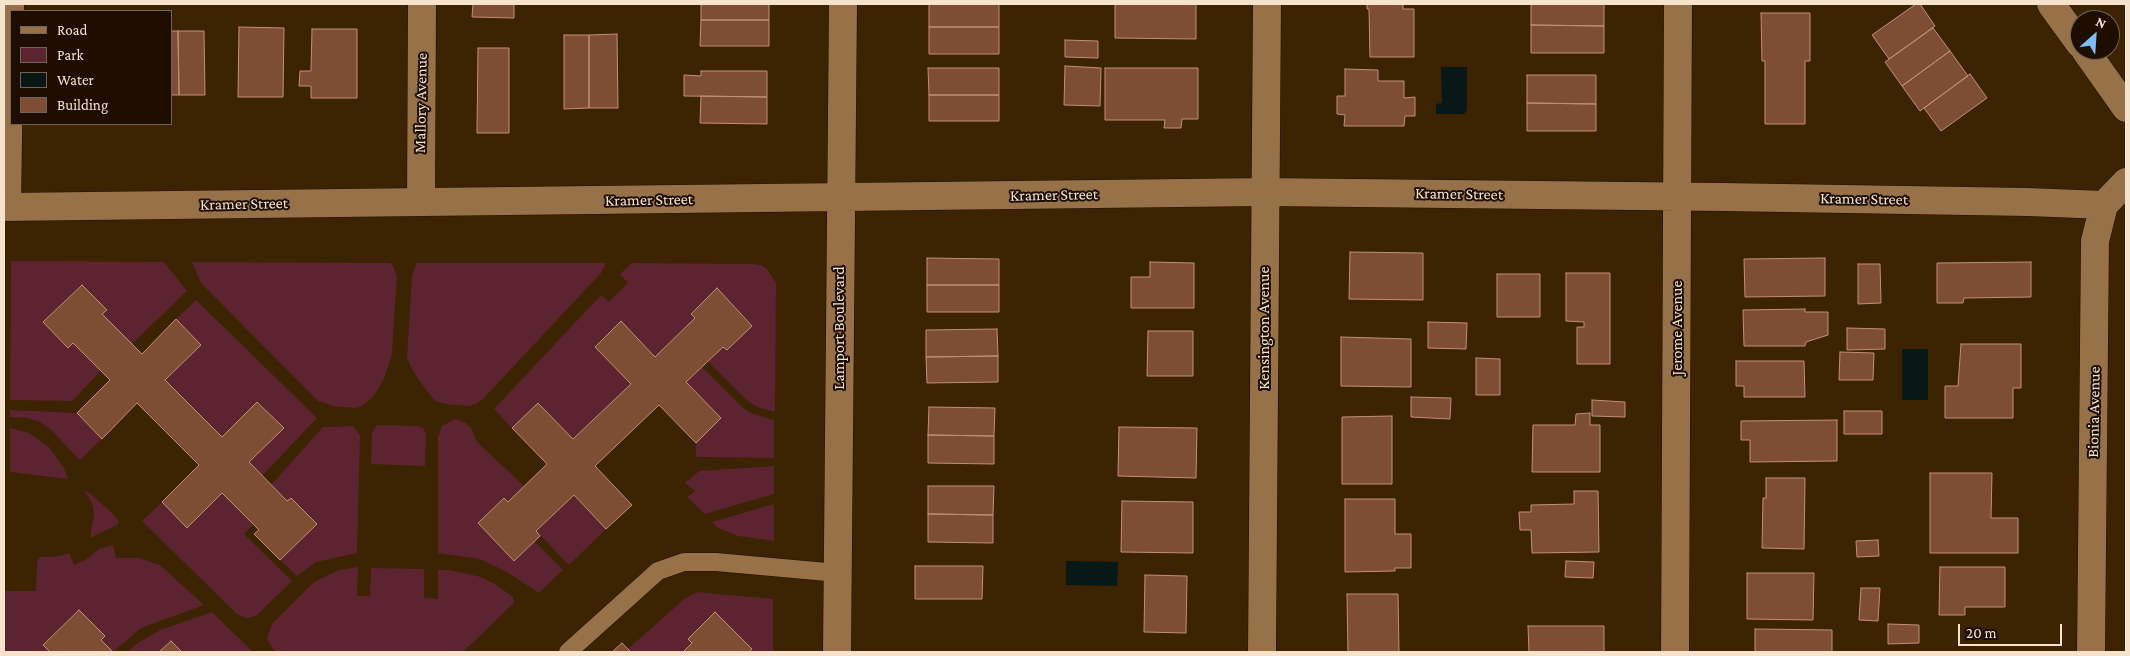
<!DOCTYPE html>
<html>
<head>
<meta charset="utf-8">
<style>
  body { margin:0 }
  #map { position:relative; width:2130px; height:656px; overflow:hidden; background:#3c2301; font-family:"Crimson Pro",serif }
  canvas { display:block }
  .frame { position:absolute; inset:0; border:5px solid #f7e2cb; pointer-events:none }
  .legend { position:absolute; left:10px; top:10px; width:162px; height:115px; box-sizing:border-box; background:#1d0e01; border:1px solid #746352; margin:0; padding:6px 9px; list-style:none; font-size:15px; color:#f7e2cb }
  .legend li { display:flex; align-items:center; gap:10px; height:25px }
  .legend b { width:25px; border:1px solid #746352 }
  .north { position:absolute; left:2070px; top:10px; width:50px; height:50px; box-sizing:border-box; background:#1d0e01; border:1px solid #746352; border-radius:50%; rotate:26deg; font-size:14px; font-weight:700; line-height:20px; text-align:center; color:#f7e2cb }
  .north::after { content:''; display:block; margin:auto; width:18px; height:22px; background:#7fbdfa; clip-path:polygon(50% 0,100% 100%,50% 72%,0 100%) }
  .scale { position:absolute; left:1958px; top:624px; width:104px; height:22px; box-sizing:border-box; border:2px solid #f7e2cb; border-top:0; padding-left:6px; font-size:15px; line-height:18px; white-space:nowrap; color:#f7e2cb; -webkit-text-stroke:4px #1d0e01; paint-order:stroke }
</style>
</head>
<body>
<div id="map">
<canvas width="2130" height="656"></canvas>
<div class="frame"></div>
<ul class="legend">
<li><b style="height:6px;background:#977147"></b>Road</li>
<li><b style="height:14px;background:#5b2430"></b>Park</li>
<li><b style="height:14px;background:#081817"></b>Water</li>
<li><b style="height:14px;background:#7e4e34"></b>Building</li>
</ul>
<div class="north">N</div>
<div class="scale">20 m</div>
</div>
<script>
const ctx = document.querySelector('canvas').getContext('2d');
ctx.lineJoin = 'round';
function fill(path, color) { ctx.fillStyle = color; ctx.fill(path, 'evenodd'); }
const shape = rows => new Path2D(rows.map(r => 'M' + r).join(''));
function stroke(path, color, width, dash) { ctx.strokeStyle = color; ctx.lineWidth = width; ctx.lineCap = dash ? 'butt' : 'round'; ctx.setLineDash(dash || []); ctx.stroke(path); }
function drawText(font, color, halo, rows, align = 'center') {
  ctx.font = font + ' "Crimson Pro",serif'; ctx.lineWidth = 4; ctx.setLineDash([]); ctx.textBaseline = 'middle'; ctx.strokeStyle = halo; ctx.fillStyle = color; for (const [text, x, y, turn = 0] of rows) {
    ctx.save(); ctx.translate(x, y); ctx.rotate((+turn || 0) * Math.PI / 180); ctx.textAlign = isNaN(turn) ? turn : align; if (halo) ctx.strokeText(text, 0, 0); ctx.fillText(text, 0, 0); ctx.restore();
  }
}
fill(shape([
  [11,261,164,262,187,291,132,344,102,314,106,310,81,285,43,322,73,343,101,371,72,401,10,400],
  [192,262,390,263,393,266,397,276,392,354,384,379,373,397,362,406,356,408,333,406,318,401,201,283],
  [417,263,606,263,601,273,482,400,476,404,469,406,450,405,435,401,418,379,411,367,407,358,412,275],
  [632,263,752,264,761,265,767,269,776,283,775,412,757,407,749,402,708,362,723,347,727,350,752,326,717,289,691,313,695,318,655,357,621,321,595,346,631,384,573,439,539,403,512,428,494,409,601,295,609,302,628,283,620,274],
  [196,300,317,418,262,476,249,462,283,428,258,402,222,437,165,380,201,345,176,319],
  [702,367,743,408,751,413,774,420,774,458,696,457,696,443,721,418,686,382],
  [10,410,77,413,102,439,80,460,49,428,40,422,28,418,10,417],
  [455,419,466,423,471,428,477,442,524,486,508,502,504,498,478,523,513,560,534,541,563,570,539,593,507,572,480,559,438,553,438,436,442,426],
  [377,425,417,426,423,428,426,434,425,466,371,464,372,433],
  [353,426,360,435,357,553,316,562,297,576,280,560,316,524,291,498,287,501,271,485,323,427],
  [10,428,29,433,49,447,64,468,68,479,10,472],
  [774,466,774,494,705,514,687,497,695,491,685,483,699,471],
  [80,490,90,493,115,516,119,522,117,525,90,538,94,514,92,503,86,493],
  [222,493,253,525,244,534,292,581,258,614,252,617,246,618,237,614,142,521,162,502,188,528],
  [574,495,606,529,569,565,536,531],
  [774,504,774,541,738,536,718,528,712,522],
  [113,545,116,558,139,558,160,565,204,605,141,628,113,652,101,640,104,636,79,610,43,644,50,652,4,652,4,591,36,591,37,562,40,557,59,556,69,553,74,565,87,559,99,549],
  [358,567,357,596,370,596,371,568,424,569,424,598,438,599,438,570,450,570,481,577,495,584,513,597,514,603,463,652,277,652,273,649,267,638,272,624,314,582,339,570],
  [697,592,773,599,773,652,749,652,751,649,692,643,683,652,631,652,628,649,684,599],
  [212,612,253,652,182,652,171,641,159,652,127,652,136,644,160,630]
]), '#5b2430');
fill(shape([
  [1441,67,1467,67,1467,110,1464,114,1436,114,1436,104,1442,103],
  [1902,349,1928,349,1928,400,1902,400],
  [1066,561,1118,562,1117,586,1066,585]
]), '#081817');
const building = shape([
  [473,4,514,4,514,18,472,17,473,4],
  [701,4,769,4,769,20,701,20,701,4],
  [929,4,999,4,999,27,929,27,929,4],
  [1115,4,1196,4,1196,39,1115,38,1115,4],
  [1367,4,1403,4,1403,9,1414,9,1414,57,1370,57,1369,9,1367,9,1367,4],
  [1531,4,1604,4,1604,26,1531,25,1531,4],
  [1916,4,1920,4,1935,26,1889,59,1872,35,1916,4],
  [1761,13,1810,13,1810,61,1805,61,1805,124,1765,124,1765,61,1762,61,1761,13],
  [701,20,769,20,769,46,700,46,701,20],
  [1531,25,1604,26,1604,53,1531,53,1531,25],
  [239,27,284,28,283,97,238,97,239,27],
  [929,27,999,27,999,54,929,54,929,27],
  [1933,28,1950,51,1902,86,1885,62,1933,28],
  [312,29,357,29,357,98,311,98,311,86,299,86,300,71,311,71,312,29],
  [171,31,178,31,179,95,171,95,171,31],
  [178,31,204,31,205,95,179,95,178,31],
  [617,34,618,108,589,108,589,35,617,34],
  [564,35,589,35,589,108,564,109,564,35],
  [1065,40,1098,41,1098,58,1065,57,1065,40],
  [478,48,509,48,509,133,477,133,478,48],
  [1950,51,1968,76,1920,111,1902,86,1950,51],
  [1065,66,1101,68,1100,106,1064,105,1065,66],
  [928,68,999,68,999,95,929,95,928,68],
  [1105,68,1198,68,1198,119,1182,119,1181,128,1164,128,1165,120,1105,120,1105,68],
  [1345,69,1378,70,1378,81,1404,81,1404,98,1415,97,1415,116,1405,116,1404,126,1344,126,1345,115,1337,114,1337,96,1345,96,1345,69],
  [701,71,767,71,767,97,684,96,684,75,701,76,701,71],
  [1970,74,1987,98,1941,131,1924,108,1970,74],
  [1527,75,1596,75,1596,104,1527,103,1527,75],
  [929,95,999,95,999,121,929,121,929,95],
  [701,96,767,97,767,124,700,123,701,96],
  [1527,103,1596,104,1596,131,1527,131,1527,103],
  [1350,252,1423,253,1423,300,1349,299,1350,252],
  [927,258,999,259,999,285,927,285,927,258],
  [1825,258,1825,296,1745,297,1744,259,1825,258],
  [1150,262,1194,263,1194,308,1131,308,1131,277,1150,277,1150,262],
  [2031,262,2031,297,1964,298,1963,303,1937,303,1937,263,2031,262],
  [1858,264,1880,264,1881,303,1858,304,1858,264],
  [1566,273,1610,273,1610,364,1577,364,1577,327,1584,327,1584,322,1566,321,1566,273],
  [1497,274,1540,274,1540,317,1497,317,1497,274],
  [82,285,107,310,102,314,142,354,176,319,201,345,165,380,222,437,257,402,284,428,249,462,287,501,291,498,317,524,280,560,254,534,259,530,222,493,187,528,162,502,199,465,137,403,102,439,77,413,110,380,73,343,68,348,43,322,82,285],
  [927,285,999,285,999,312,927,312,927,285],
  [717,288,752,326,727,350,723,347,686,382,721,418,696,443,659,405,595,466,632,505,606,529,574,495,536,531,540,536,514,561,478,523,504,498,508,502,547,464,512,428,538,403,573,439,631,384,595,347,621,321,655,357,695,318,691,314,717,288],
  [1805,309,1805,312,1828,312,1828,335,1806,342,1805,346,1744,346,1743,310,1805,309],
  [1428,322,1467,323,1466,349,1428,348,1428,322],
  [1847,328,1885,329,1885,349,1847,350,1847,328],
  [997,329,998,356,926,357,926,330,997,329],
  [1148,331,1193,331,1193,376,1147,376,1148,331],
  [1341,337,1411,339,1411,387,1341,386,1341,337],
  [1961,344,2021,344,2021,388,2013,388,2013,418,1945,418,1945,386,1958,386,1961,344],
  [1840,352,1874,353,1873,380,1839,380,1840,352],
  [998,356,998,382,927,383,926,357,998,356],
  [1476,358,1500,359,1500,395,1476,395,1476,358],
  [1736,361,1804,361,1805,397,1744,397,1744,386,1736,386,1736,361],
  [1411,397,1451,398,1450,419,1411,417,1411,397],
  [1592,400,1625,402,1625,417,1592,416,1592,400],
  [929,407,995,408,994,436,928,435,929,407],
  [1844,411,1882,411,1882,434,1844,434,1844,411],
  [1590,413,1590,425,1600,425,1600,472,1532,472,1533,425,1575,425,1576,414,1590,413],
  [1392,416,1392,484,1342,484,1342,417,1392,416],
  [1837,420,1837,461,1750,462,1750,440,1741,440,1741,421,1837,420],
  [1119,427,1197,428,1196,478,1118,476,1119,427],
  [928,435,994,436,994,464,928,463,928,435],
  [1930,473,1992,473,1991,518,2018,518,2018,553,1930,553,1930,473],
  [1766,478,1805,478,1804,549,1762,548,1763,498,1766,498,1766,478],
  [928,486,994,486,993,515,928,514,928,486],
  [1574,491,1598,491,1599,552,1532,553,1531,530,1520,530,1519,512,1531,512,1531,505,1574,504,1574,491],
  [1345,499,1395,499,1395,534,1411,534,1411,568,1395,568,1395,571,1345,572,1345,499],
  [1122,501,1193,502,1193,553,1121,552,1122,501],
  [928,514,993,515,993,543,928,542,928,514],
  [1878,540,1879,556,1857,557,1856,541,1878,540],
  [1566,561,1594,562,1593,578,1565,577,1566,561],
  [915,566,983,566,982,599,915,599,915,566],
  [1940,567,2005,567,2005,607,1965,607,1965,615,1939,615,1940,567],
  [1747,573,1814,573,1813,620,1747,619,1747,573],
  [1145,575,1187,576,1186,633,1144,632,1145,575],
  [1861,588,1880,588,1878,621,1859,620,1861,588],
  [1347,594,1398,594,1399,652,1348,652,1347,594],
  [79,610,105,636,101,640,113,652,50,652,43,645,79,610],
  [715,612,752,649,749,652,683,652,692,643,688,639,715,612],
  [1888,624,1919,625,1919,643,1888,644,1888,624],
  [1528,626,1604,626,1604,652,1529,652,1528,626],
  [1755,629,1832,630,1832,652,1755,652,1755,629],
  [171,641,182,652,159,652,171,641],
  [622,643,631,652,612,652,622,643]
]);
fill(building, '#7e4e34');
stroke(building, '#c49074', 1);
const service = shape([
  [568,652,658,571,684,562,716,562,838,573]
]);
const minor = shape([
  [421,202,422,4],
  [4,207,1265,192,1723,197,2028,202,2104,205],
  [7,207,10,4],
  [837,652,843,4],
  [1262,652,1267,4],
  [1675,652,1678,4],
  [2091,652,2095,241,2104,205,2126,182]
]);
const tertiary = shape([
  [2051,4,2080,44],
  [2085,50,2126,108]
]);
stroke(service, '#1f0d00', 19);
stroke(minor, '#1f0d00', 29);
stroke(tertiary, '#1f0d00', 29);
stroke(service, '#977147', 18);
stroke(minor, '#977147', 28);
stroke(tertiary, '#977147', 28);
drawText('16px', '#f7e2cb', '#1d0e01', [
  ["Mallory Avenue",421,103,-89],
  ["Kramer Street",1459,194,1],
  ["Kramer Street",1054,195,-1],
  ["Kramer Street",1864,199,1],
  ["Kramer Street",649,200,-1],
  ["Kramer Street",244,204,-1],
  ["Lamport Boulevard",839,328,-90],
  ["Kensington Avenue",1264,328,-90],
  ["Jerome Avenue",1677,328,-90],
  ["Bionia Avenue",2094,412,-89]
]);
</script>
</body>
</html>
